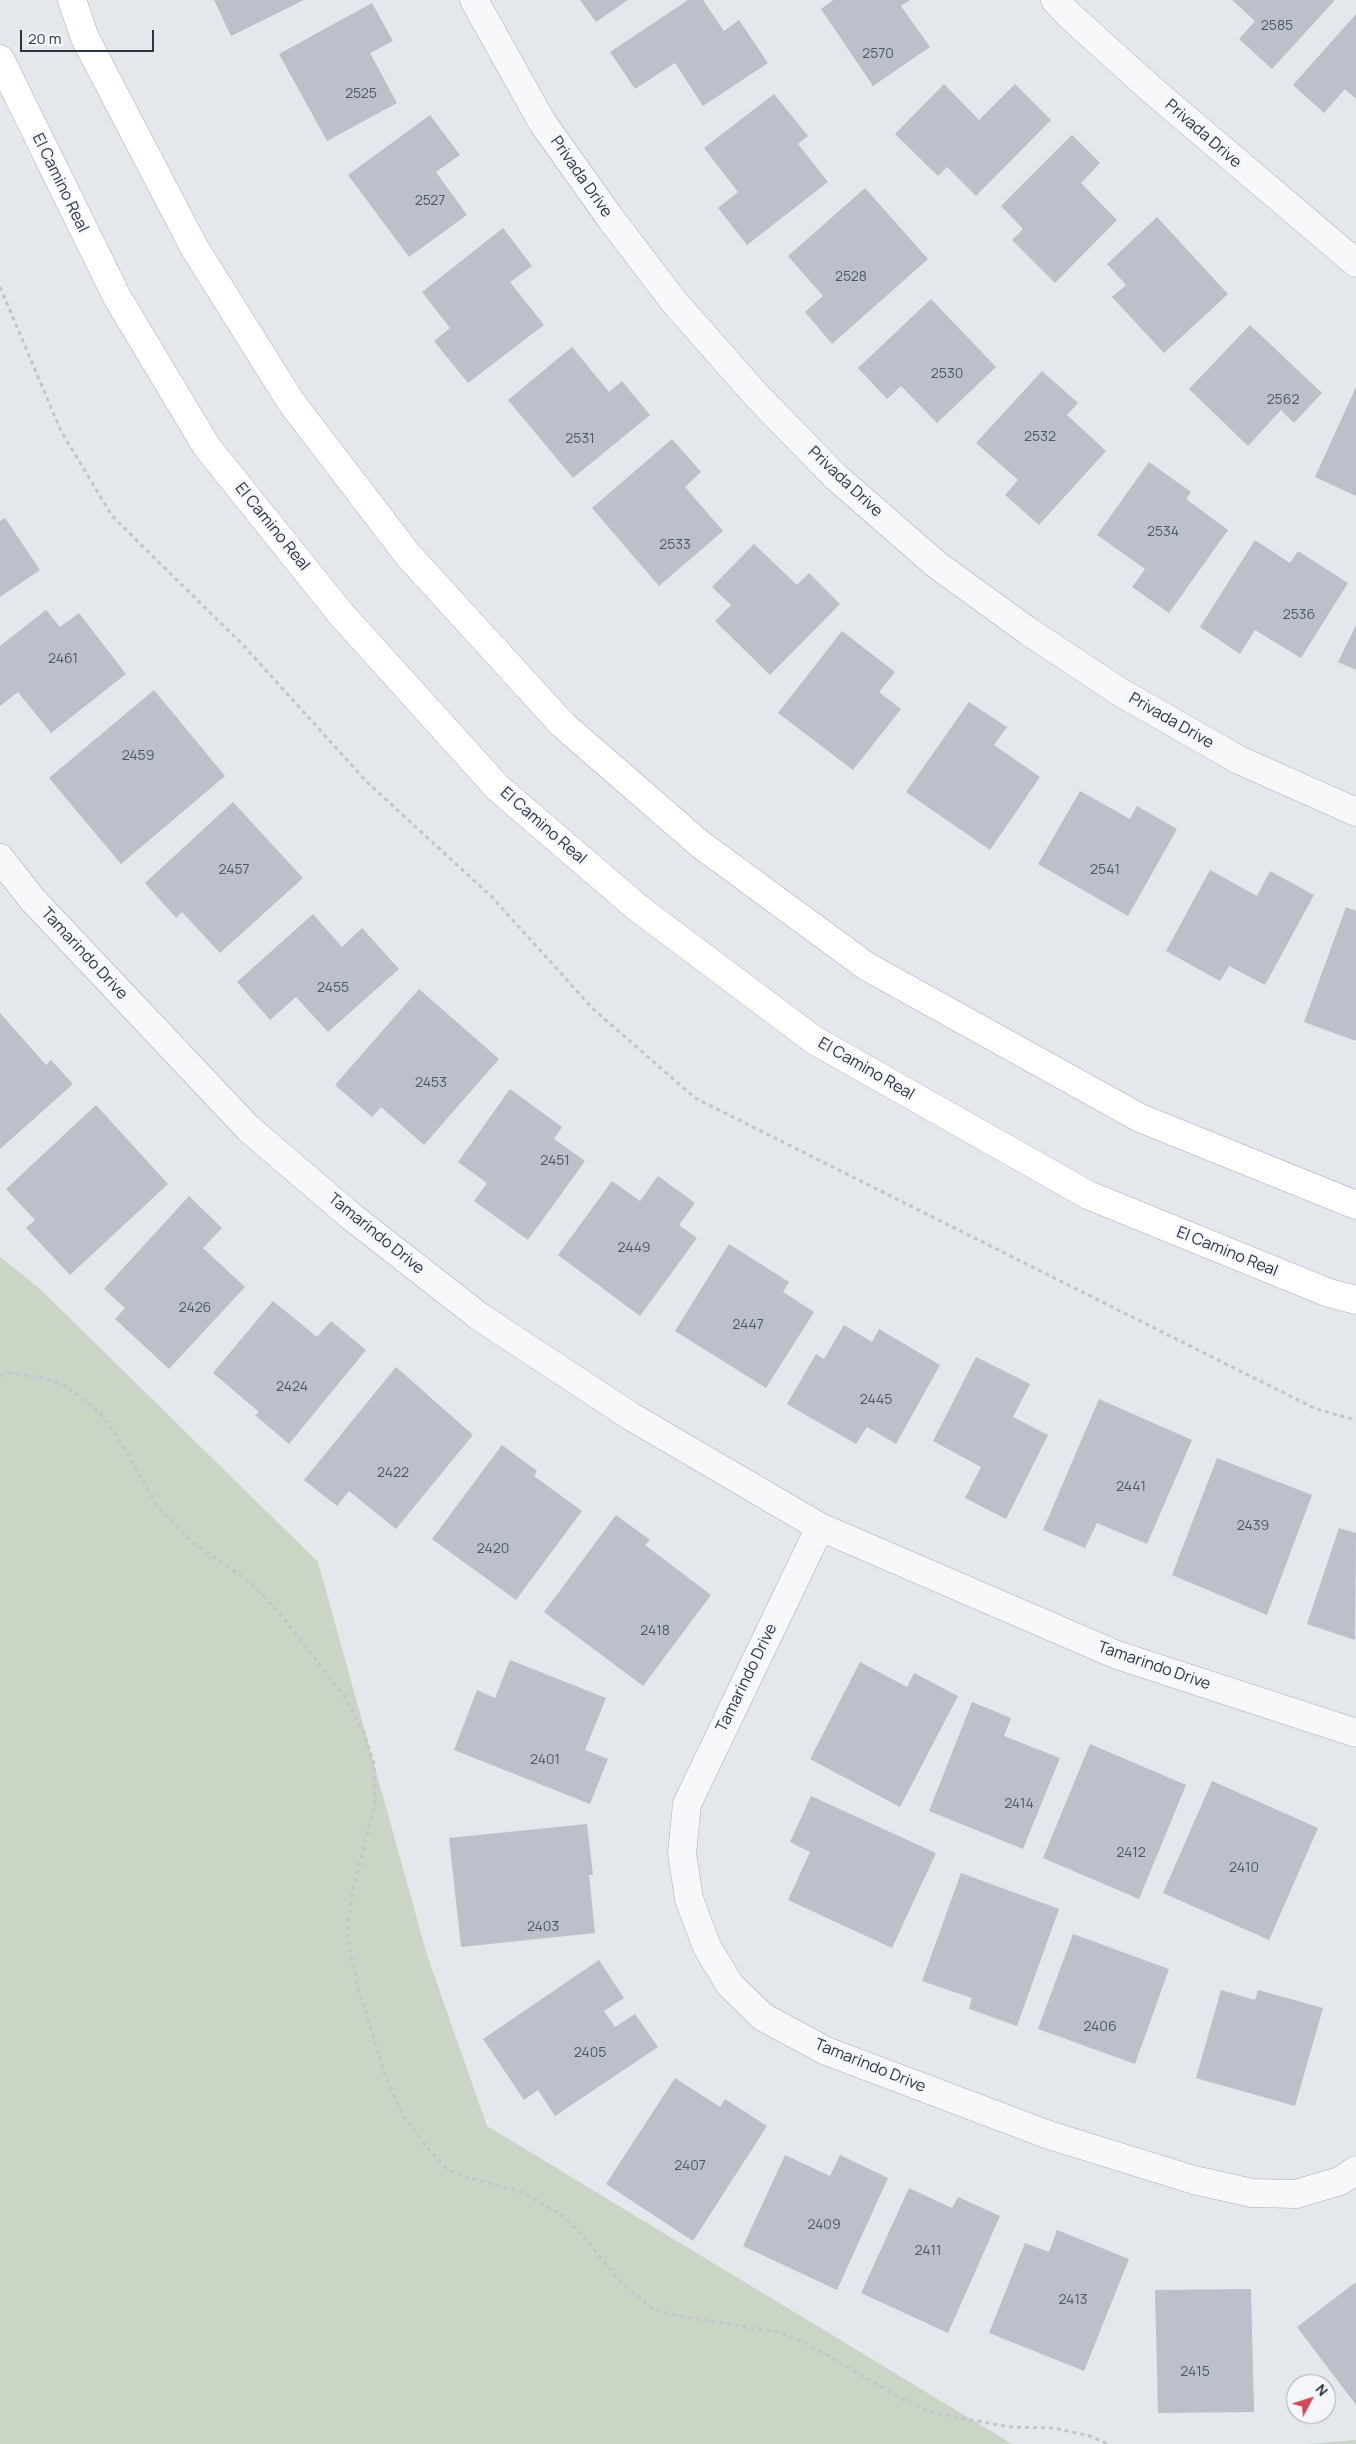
<!DOCTYPE html>
<html>
<head>
<meta charset="utf-8">
<style>
  body { margin:0 }
  #map { position:relative; width:1356px; height:2444px; overflow:hidden; background:#e4e7ec; font-family:Manrope,sans-serif }
  canvas { display:block }
  .north { position:absolute; left:1286px; top:2374px; width:50px; height:50px; box-sizing:border-box; background:#f4f6f9; border:1px solid #a4a8b1; border-radius:50%; rotate:50deg; font-size:14px; font-weight:700; line-height:20px; text-align:center; color:#2b3445 }
  .north::after { content:''; display:block; margin:auto; width:18px; height:22px; background:#d1495b; clip-path:polygon(50% 0,100% 100%,50% 72%,0 100%) }
  .scale { position:absolute; left:20px; top:30px; width:134px; height:22px; box-sizing:border-box; border:2px solid #2b3445; border-top:0; padding-left:6px; font-size:15px; line-height:18px; white-space:nowrap; color:#2b3445; -webkit-text-stroke:4px #f4f6f9; paint-order:stroke }
</style>
</head>
<body>
<div id="map">
<canvas width="1356" height="2444"></canvas>
<div class="north">N</div>
<div class="scale">20 m</div>
</div>
<script>
const ctx = document.querySelector('canvas').getContext('2d');
ctx.lineJoin = 'round';
function fill(path, color) { ctx.fillStyle = color; ctx.fill(path, 'evenodd'); }
const shape = rows => new Path2D(rows.map(r => 'M' + r).join(''));
function stroke(path, color, width, dash) { ctx.strokeStyle = color; ctx.lineWidth = width; ctx.lineCap = dash ? 'butt' : 'round'; ctx.setLineDash(dash || []); ctx.stroke(path); }
function drawText(font, color, halo, rows, align = 'center') {
  ctx.font = font + ' Manrope,sans-serif'; ctx.lineWidth = 5; ctx.setLineDash([]); ctx.textBaseline = 'middle'; ctx.strokeStyle = halo; ctx.fillStyle = color; for (const [text, x, y, turn = 0] of rows) {
    ctx.save(); ctx.translate(x, y); ctx.rotate((+turn || 0) * Math.PI / 180); ctx.textAlign = isNaN(turn) ? turn : align; if (halo) ctx.strokeText(text, 0, 0); ctx.fillText(text, 0, 0); ctx.restore();
  }
}
fill(shape([
  [0,1257,40,1289,318,1562,427,1955,487,2126,1012,2444,0,2444],
  [1356,2440,1356,2444,1308,2444]
]), '#c9d6c5');
fill(shape([
  [214,0,304,0,231,36],
  [580,0,628,0,596,22],
  [688,0,703,0,724,31,739,20,768,63,703,106,675,63,635,89,610,52],
  [833,0,910,0,901,6,930,47,873,86,821,9],
  [1232,0,1335,0,1272,69,1239,39,1255,21],
  [372,3,393,41,370,53,397,103,327,141,279,54],
  [1356,14,1356,99,1345,89,1324,113,1293,85],
  [944,84,979,120,1015,84,1051,120,976,196,947,167,938,176,895,134],
  [774,94,808,136,798,144,828,182,747,245,718,208,738,192,704,148],
  [430,115,460,155,436,172,467,215,409,257,348,175],
  [1072,135,1100,163,1081,183,1117,220,1055,283,1012,240,1023,229,1001,206],
  [865,188,928,259,832,344,805,312,823,296,788,256],
  [1157,217,1228,294,1164,353,1112,297,1126,285,1107,264],
  [503,228,532,266,510,282,544,325,468,383,434,341,450,328,422,292],
  [931,299,996,367,937,423,901,386,887,399,858,368],
  [1250,325,1322,393,1294,423,1281,410,1248,446,1189,389],
  [572,347,609,392,622,381,650,415,573,478,508,400],
  [1042,371,1078,403,1067,415,1106,451,1039,525,1005,495,1018,480,976,443],
  [1356,387,1356,496,1315,477],
  [672,439,701,472,685,487,723,531,659,586,592,508],
  [1149,462,1191,492,1186,499,1228,530,1169,613,1132,587,1145,569,1097,535],
  [5,518,40,570,0,597,0,521],
  [1255,540,1290,563,1298,551,1348,583,1301,658,1255,630,1240,654,1200,627],
  [754,544,797,585,809,573,840,604,770,675,715,621,731,605,712,587],
  [46,610,60,627,79,613,126,674,51,733,18,692,0,706,0,646],
  [1356,625,1356,670,1338,662],
  [842,631,895,672,879,692,901,709,853,770,778,713],
  [154,690,225,776,121,864,49,778],
  [969,702,1007,727,994,745,1040,777,990,850,906,792],
  [1080,791,1130,819,1137,806,1177,829,1128,916,1038,864],
  [233,802,303,878,220,953,182,912,176,918,145,883],
  [1210,870,1257,896,1270,871,1314,895,1265,985,1229,966,1220,981,1166,951],
  [1346,907,1356,911,1356,1041,1304,1022],
  [313,914,342,947,362,928,399,969,328,1032,296,997,270,1020,237,982],
  [419,989,499,1059,424,1145,381,1107,372,1117,335,1085],
  [0,1013,46,1065,51,1060,73,1084,0,1149],
  [510,1089,562,1127,554,1139,585,1161,528,1240,474,1201,487,1183,458,1162],
  [96,1105,168,1184,70,1275,26,1228,35,1220,6,1189],
  [658,1176,695,1203,679,1225,697,1238,640,1316,558,1255,612,1181,640,1201],
  [189,1196,222,1228,203,1248,245,1287,169,1369,115,1319,125,1308,104,1289],
  [729,1244,789,1282,783,1292,814,1312,766,1388,675,1331],
  [273,1301,317,1337,331,1321,366,1350,289,1444,255,1415,259,1412,213,1373],
  [844,1325,872,1342,879,1329,940,1365,896,1444,867,1427,856,1444,787,1404,816,1354,824,1359],
  [976,1357,1030,1384,1013,1417,1048,1435,1006,1519,965,1498,981,1467,933,1441],
  [396,1367,473,1435,396,1529,349,1491,337,1506,304,1480],
  [1099,1399,1192,1440,1147,1544,1097,1523,1085,1548,1043,1530],
  [502,1445,537,1471,534,1476,582,1511,516,1600,432,1539],
  [1217,1458,1312,1495,1267,1615,1172,1575],
  [616,1515,650,1540,645,1545,711,1595,643,1686,544,1612],
  [1339,1528,1356,1533,1355,1640,1307,1624],
  [510,1660,606,1698,585,1750,608,1759,590,1804,454,1750,477,1690,495,1698],
  [860,1662,907,1687,914,1673,958,1696,900,1807,810,1759],
  [972,1702,1011,1718,1004,1736,1060,1758,1023,1849,929,1811],
  [1090,1744,1186,1785,1139,1899,1043,1858],
  [1212,1781,1318,1828,1269,1940,1163,1893],
  [811,1796,936,1853,892,1948,788,1900,810,1852,790,1842],
  [587,1824,593,1875,589,1875,595,1933,461,1947,449,1838],
  [961,1873,1059,1909,1017,2026,969,2009,972,1998,922,1981],
  [1073,1934,1169,1969,1135,2064,1038,2029],
  [599,1960,624,1998,604,2011,615,2027,635,2014,658,2047,555,2116,538,2090,524,2100,483,2039],
  [1221,1990,1255,2000,1258,1990,1323,2008,1295,2106,1196,2078],
  [675,2078,720,2107,725,2099,767,2126,693,2241,606,2184],
  [785,2155,830,2176,840,2155,888,2178,837,2290,743,2246],
  [909,2188,952,2208,958,2197,1000,2216,948,2333,861,2293],
  [1057,2230,1129,2259,1084,2371,989,2333,1025,2243,1049,2252],
  [1356,2282,1356,2405,1297,2327],
  [1251,2289,1254,2412,1158,2413,1155,2290]
]), '#bbc0ca');
const minor = shape([
  [474,0,542,122,611,219,675,303,758,397,836,477,937,565,1028,631,1120,692,1239,760,1356,812],
  [1055,0,1068,14,1151,89,1356,263],
  [0,858,32,899,249,1129,352,1217,480,1317,632,1417,820,1527,1117,1655,1356,1733],
  [820,1527,687,1804,682,1853,689,1899,707,1947,730,1985,763,2017,826,2051,1049,2135,1194,2180,1252,2193,1296,2194,1340,2181,1356,2170]
]);
const secondary = shape([
  [72,0,85,38,194,247,291,402,408,555,563,725,700,844,866,966,1140,1118,1356,1205],
  [0,59,117,297,207,447,341,614,498,788,638,908,814,1040,1088,1195,1329,1293,1356,1300]
]);
stroke(minor, '#a9aeb7', 29);
stroke(secondary, '#a9aeb7', 29);
stroke(shape([
  [0,287,61,431,112,516,243,645,367,782,493,898,592,1008,695,1098,1316,1409,1356,1420],
  [0,1376,10,1373,43,1378,66,1386,102,1415,120,1441,157,1505,192,1542,250,1582,280,1614,344,1696,364,1733,374,1764,375,1802,352,1895,348,1922,349,1947,359,1991,386,2077,403,2115,426,2146,446,2168,462,2176,519,2191,561,2214,581,2234,620,2281,652,2308,674,2315,779,2332,809,2345,903,2399,933,2413,1010,2427,1054,2428,1090,2436,1108,2444]
]), '#c2c5cb', 3, [4, 4]);
stroke(minor, '#f7f8fa', 28);
stroke(secondary, '#fff', 28);
drawText('14px', '#4f5766', null, [
  ["2585",1277,26],
  ["2570",878,54],
  ["2525",361,94],
  ["2527",430,201],
  ["2528",851,277],
  ["2530",947,374],
  ["2562",1283,400],
  ["2532",1040,437],
  ["2531",580,439],
  ["2534",1163,532],
  ["2533",675,545],
  ["2536",1299,615],
  ["2461",63,659],
  ["2459",138,756],
  ["2457",234,870],
  ["2541",1105,870],
  ["2455",333,988],
  ["2453",431,1083],
  ["2451",555,1161],
  ["2449",634,1248],
  ["2426",195,1308],
  ["2447",748,1325],
  ["2424",292,1387],
  ["2445",876,1400],
  ["2422",393,1473],
  ["2441",1131,1487],
  ["2439",1253,1526],
  ["2420",493,1549],
  ["2418",655,1631],
  ["2401",545,1760],
  ["2414",1019,1804],
  ["2412",1131,1853],
  ["2410",1244,1868],
  ["2403",543,1927],
  ["2406",1100,2027],
  ["2405",590,2053],
  ["2407",690,2166],
  ["2409",824,2225],
  ["2411",928,2251],
  ["2413",1073,2300],
  ["2415",1195,2372]
]);
drawText('16px', '#2b3445', '#f4f6f9', [
  ["Privada Drive",1203,134,41],
  ["Privada Drive",581,177,55],
  ["El Camino Real",60,183,64],
  ["Privada Drive",845,482,43],
  ["El Camino Real",272,527,51],
  ["Privada Drive",1171,721,30],
  ["El Camino Real",543,826,41],
  ["Tamarindo Drive",84,954,47],
  ["El Camino Real",866,1069,30],
  ["Tamarindo Drive",376,1234,39],
  ["El Camino Real",1227,1252,22],
  ["Tamarindo Drive",1154,1666,19],
  ["Tamarindo Drive",747,1678,-64],
  ["Tamarindo Drive",870,2066,22]
]);
</script>
</body>
</html>
